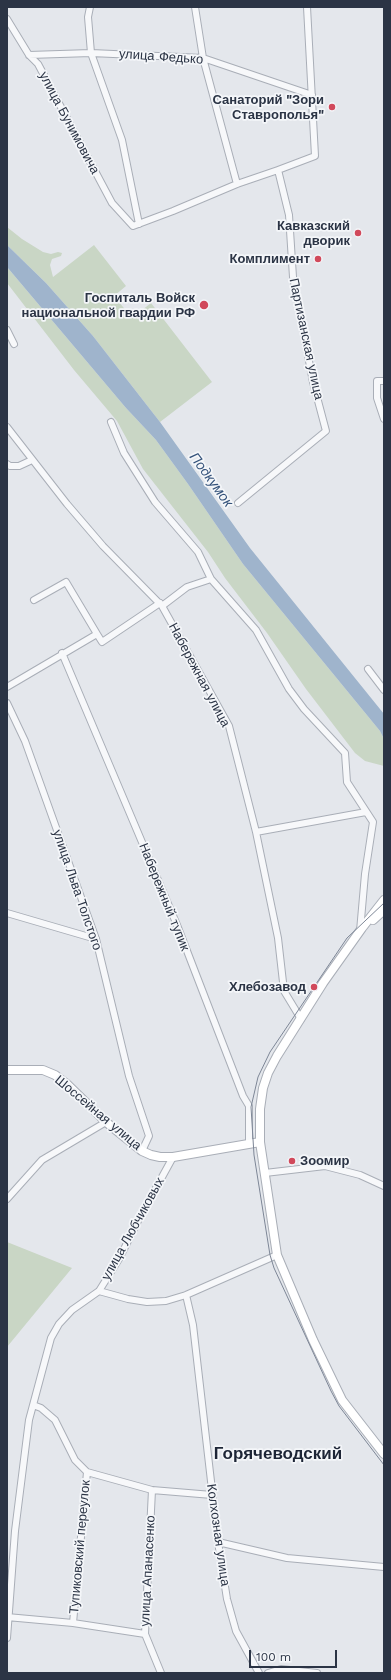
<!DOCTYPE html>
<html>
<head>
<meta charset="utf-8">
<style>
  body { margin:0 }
  #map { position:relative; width:391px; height:1680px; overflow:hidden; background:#e4e7ec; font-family:"Work Sans",sans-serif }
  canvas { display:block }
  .frame { position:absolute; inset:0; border:8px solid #2b3445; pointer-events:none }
  .scale { position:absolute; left:249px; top:1650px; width:88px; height:18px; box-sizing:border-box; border:2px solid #2b3445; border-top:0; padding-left:5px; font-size:12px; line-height:14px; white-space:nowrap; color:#2b3445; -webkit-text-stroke:3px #f4f6f9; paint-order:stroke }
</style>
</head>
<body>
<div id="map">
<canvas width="391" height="1680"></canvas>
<div class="frame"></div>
<div class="scale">100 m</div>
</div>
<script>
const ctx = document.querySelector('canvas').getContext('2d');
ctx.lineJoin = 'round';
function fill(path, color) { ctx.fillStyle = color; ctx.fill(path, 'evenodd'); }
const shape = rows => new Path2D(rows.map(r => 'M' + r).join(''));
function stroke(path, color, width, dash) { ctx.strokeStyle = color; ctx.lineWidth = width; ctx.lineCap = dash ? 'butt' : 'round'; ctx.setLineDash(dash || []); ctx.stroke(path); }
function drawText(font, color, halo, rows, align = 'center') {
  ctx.font = font + ' "Work Sans",sans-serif'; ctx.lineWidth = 3.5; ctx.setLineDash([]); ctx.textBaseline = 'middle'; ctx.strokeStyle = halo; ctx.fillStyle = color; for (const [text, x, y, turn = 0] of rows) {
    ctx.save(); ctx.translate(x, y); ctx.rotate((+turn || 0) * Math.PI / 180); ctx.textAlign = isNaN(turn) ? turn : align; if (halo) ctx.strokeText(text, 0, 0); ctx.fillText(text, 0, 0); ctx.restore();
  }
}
fill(shape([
  [7,227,22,239,43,252,51,254,58,252,62,253,61,256,52,259,50,265,53,277,94,245,126,286,114,296,132,318,151,303,212,382,160,422,93,336,46,283,7,245],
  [7,267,126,408,156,440,188,484,243,564,380,731,384,739,384,766,365,761,355,753,306,689,267,633,225,578,208,552,143,469,117,421,74,370,7,283],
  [7,1242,72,1268,7,1347]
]), '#c9d6c5');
fill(shape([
  [7,245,46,283,93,336,160,422,250,548,384,714,384,739,380,731,243,564,188,484,156,440,126,408,7,267]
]), '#9fb4cc');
const minor = shape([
  [90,7,88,17,91,53,122,140,139,224],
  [195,7,203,58,237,184],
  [7,19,29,55,38,64,112,203,133,226,173,211,237,184,278,170,289,215,293,277,313,382,326,431,238,503],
  [29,55,91,53,203,58,312,95],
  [278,170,315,156,307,7],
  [7,330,14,344],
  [384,381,377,381,377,398,384,419],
  [111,422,124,453,155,502,198,552,211,579,256,630,289,689,304,709,345,753,347,782,373,822,365,874,360,931],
  [7,427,67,504,103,546,162,606,229,726,256,832,278,938,284,991,301,1019],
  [7,464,10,466,19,466,32,460],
  [34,600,66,582,97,634],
  [162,606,187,587,211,579],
  [62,653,177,925,243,1096,249,1106,249,1144],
  [368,669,384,690],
  [7,687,97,634,102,642,160,603],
  [7,703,25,741,96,939,129,1076,149,1136,142,1151],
  [256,832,366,812],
  [7,913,96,939],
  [265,1173,325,1166,360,1175,384,1186],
  [7,1199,42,1160,106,1122],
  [99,1291,128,1299,147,1302,166,1301,186,1295,277,1255],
  [186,1295,193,1325,218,1542,227,1599,236,1631,259,1673],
  [33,1405,41,1408,55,1420,75,1460,87,1472,152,1490,212,1495],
  [152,1490,145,1634,161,1673],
  [218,1542,287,1558,384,1567],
  [7,1617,73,1623,145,1634],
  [73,1623,87,1472],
  [7,1638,15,1531,29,1420,51,1338,59,1324,72,1310,99,1291,119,1259,139,1219,173,1157],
  [268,1673,281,1669,317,1673]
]);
const secondary = shape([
  [384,900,362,928,323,983,277,1056,268,1073,263,1088,260,1109,260,1142,277,1255,313,1340,342,1400,384,1454],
  [373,920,384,910],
  [7,1070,43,1070,55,1075,68,1085,106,1122,142,1151,151,1155,160,1157,173,1157,260,1142]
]);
stroke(minor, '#a9aeb7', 8);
stroke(secondary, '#a9aeb7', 10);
stroke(minor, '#f7f8fa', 6);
stroke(secondary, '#fff', 8);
stroke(shape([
  [384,903,347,938,270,1052,258,1077,251,1107,254,1155,270,1255,274,1268,331,1391,339,1406,384,1465]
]), '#7d8696', 1);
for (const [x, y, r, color] of [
  [332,107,4,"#d1495b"],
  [358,233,4,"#d1495b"],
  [318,259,4,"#d1495b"],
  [204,305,5,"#d1495b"],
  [314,987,4,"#d1495b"],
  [292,1161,4,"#d1495b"]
]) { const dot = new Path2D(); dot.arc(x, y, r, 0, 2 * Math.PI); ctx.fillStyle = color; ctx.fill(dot); stroke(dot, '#f4f6f9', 1.5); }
drawText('13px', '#2b3445', '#f4f6f9', [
  ["улица Федько",161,57,4],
  ["улица Бунимовича",69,123,62],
  ["Партизанская улица",306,339,78],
  ["Набережная улица",199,675,62],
  ["улица Льва Толстого",77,890,71],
  ["Набережный тупик",164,897,68],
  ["Шоссейная улица",98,1113,40],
  ["улица Любчиковых",133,1229,-61],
  ["Колхозная улица",218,1535,82],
  ["Тупиковский переулок",80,1547,-85],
  ["улица Апанасенко",148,1571,-87]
]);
drawText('bold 13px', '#2b3445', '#f4f6f9', [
  ["Санаторий \"Зори",324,100],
  ["Ставрополья\"",324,115],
  ["Кавказский",350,226],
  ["дворик",350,241],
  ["Комплимент",310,259],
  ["Госпиталь Войск",195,298],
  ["национальной гвардии РФ",195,313],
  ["Хлебозавод",306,987],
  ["Зоомир",300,1161,"left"]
], 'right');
drawText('italic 14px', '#34527a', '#f4f6f9', [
  ["Подкумок",211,480,54]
]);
drawText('bold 17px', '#1d2536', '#f4f6f9', [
  ["Горячеводский",278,1454]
]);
</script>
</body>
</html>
